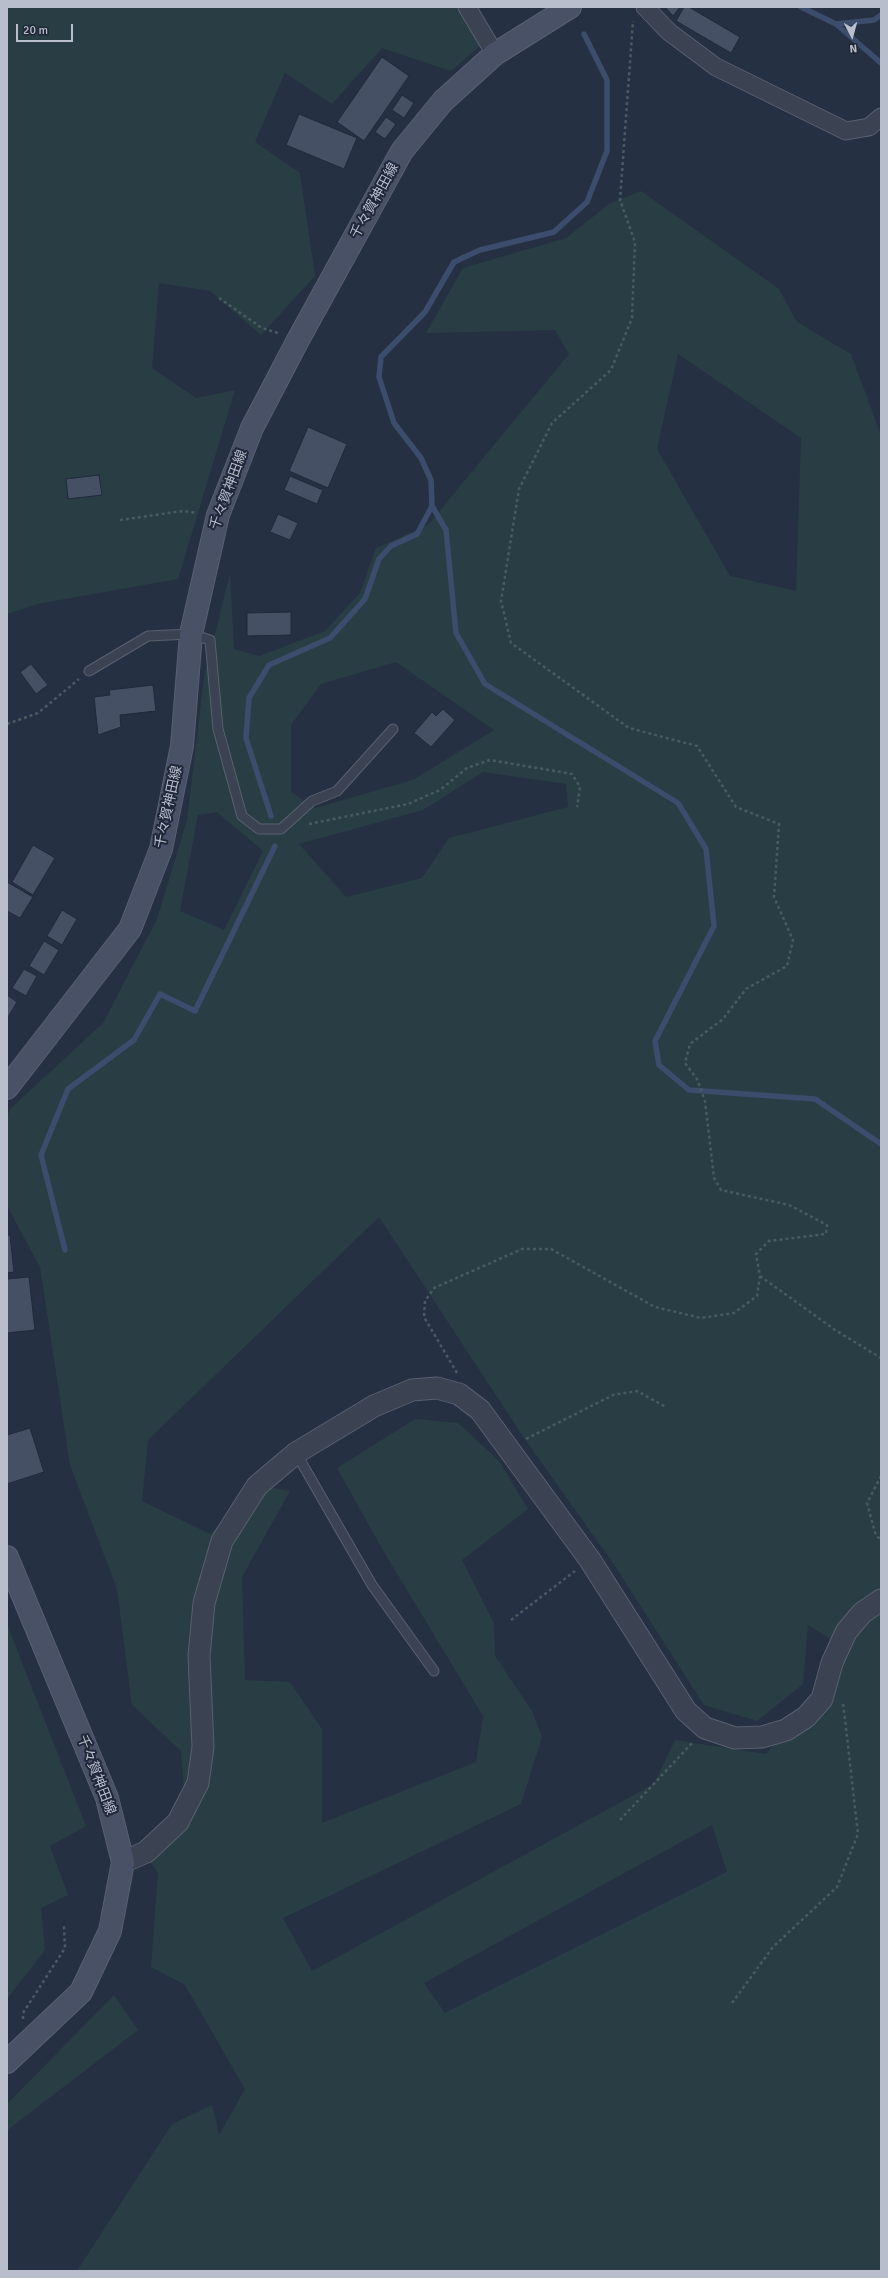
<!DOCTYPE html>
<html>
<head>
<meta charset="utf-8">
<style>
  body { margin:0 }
  #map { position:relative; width:888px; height:2278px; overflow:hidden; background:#263043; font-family:Signika,sans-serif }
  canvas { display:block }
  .frame { position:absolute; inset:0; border:8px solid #b8becc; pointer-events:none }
  .north { position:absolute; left:832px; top:16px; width:40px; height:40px; -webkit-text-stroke:3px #1f2738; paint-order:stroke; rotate:174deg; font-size:11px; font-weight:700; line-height:16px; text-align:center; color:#b8becc }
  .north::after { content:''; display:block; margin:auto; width:14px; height:18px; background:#b8becc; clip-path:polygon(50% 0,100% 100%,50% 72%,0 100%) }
  .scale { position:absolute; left:16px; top:24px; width:57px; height:18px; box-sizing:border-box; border:2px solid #b8becc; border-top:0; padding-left:5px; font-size:12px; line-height:14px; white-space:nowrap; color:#b8becc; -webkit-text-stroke:3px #1f2738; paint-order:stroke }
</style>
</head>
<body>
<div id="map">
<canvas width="888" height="2278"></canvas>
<div class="frame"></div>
<div class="north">N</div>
<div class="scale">20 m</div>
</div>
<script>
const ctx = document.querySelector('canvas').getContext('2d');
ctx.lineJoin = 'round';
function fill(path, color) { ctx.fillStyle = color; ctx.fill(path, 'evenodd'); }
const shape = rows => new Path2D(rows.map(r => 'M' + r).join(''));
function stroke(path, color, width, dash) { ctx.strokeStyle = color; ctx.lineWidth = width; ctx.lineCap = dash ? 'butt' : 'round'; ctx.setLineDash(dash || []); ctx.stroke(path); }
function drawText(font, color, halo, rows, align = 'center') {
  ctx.font = font + ' Signika,"Noto Sans JP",sans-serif'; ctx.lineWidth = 4; ctx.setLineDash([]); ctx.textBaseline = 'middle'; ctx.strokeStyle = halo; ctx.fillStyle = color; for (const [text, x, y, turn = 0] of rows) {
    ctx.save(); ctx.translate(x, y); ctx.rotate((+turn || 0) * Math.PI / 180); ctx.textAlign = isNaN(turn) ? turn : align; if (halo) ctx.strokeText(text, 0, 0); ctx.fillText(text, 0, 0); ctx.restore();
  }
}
fill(shape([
  [7,7,459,7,480,46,451,71,382,48,332,104,285,73,255,142,300,173,315,276,261,335,210,291,159,283,152,368,196,398,235,390,178,579,37,604,7,614],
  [641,191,779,289,797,322,851,354,881,435,881,2271,77,2271,172,2124,212,2105,219,2135,245,2089,185,1985,151,1967,158,1873,147,1857,185,1805,181,1751,132,1705,117,1589,70,1465,40,1267,7,1206,7,1118,10,1109,103,1023,157,919,187,820,204,678,230,573,234,649,259,656,325,631,360,593,376,548,428,525,569,354,555,330,426,333,463,268,566,238,609,204],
  [678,354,801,438,796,591,730,576,657,449],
  [396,662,494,730,413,780,315,808,291,792,291,725,321,684],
  [483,772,566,784,568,807,449,838,422,878,346,897,299,844,423,810],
  [217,812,263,851,224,930,180,911,198,815],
  [379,1217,524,1438,613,1563,704,1705,757,1721,803,1684,808,1625,850,1651,766,1754,675,1740,654,1784,312,1971,283,1918,521,1804,542,1737,532,1711,495,1656,494,1623,462,1560,528,1509,499,1461,458,1423,415,1419,337,1468,381,1547,483,1716,476,1762,322,1823,322,1729,290,1682,245,1680,242,1577,290,1491,262,1486,210,1534,142,1501,148,1440],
  [712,1825,727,1872,445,2013,424,1983],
  [7,1624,86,1826,50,1846,68,1895,41,1908,45,1950,7,1999],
  [114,1995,138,2030,10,2128,7,2133,7,2104]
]), '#283e44');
stroke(shape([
  [801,7,836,24,881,63],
  [836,24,874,20,881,15],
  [432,506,446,530,456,633,485,684,678,803,706,849,714,926,655,1041,659,1065,689,1090,815,1099,881,1144],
  [271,816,246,738,249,698,269,665,330,638,365,599,379,559,391,546,417,534,432,506,431,480,421,458,394,423,379,377,381,357,425,312,454,262,480,250,554,232,587,202,607,151,607,80,584,34],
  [65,1250,41,1155,68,1089,134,1040,160,994,195,1011,275,846]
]), '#3b4c6c', 5.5);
const building = shape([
  [665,7,680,7,673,16,665,7],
  [684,7,689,7,740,37,731,53,676,21,684,7],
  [382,57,409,76,364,141,337,122,382,57],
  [402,95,414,103,404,118,392,110,402,95],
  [299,114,357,138,344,169,286,145,299,114],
  [386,117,396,124,385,139,375,132,386,117],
  [308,427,347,444,328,488,289,471,308,427],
  [99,475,102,495,68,499,66,479,99,475],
  [290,476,323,490,317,504,284,490,290,476],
  [278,514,298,523,290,540,270,532,278,514],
  [291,612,291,635,247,636,247,613,291,612],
  [31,664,48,685,36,694,20,672,31,664],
  [153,685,156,711,120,715,121,727,98,735,94,697,110,695,109,690,153,685],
  [443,709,455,720,431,747,414,733,432,712,436,716,443,709],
  [33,845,55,858,33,895,12,882,33,845],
  [7,882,33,897,20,918,7,911,7,882],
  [62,910,77,919,62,945,47,936,62,910],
  [44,941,59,950,44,975,29,966,44,941],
  [24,969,37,976,26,996,12,988,24,969],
  [7,995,17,1002,7,1019,7,995],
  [7,1235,10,1235,14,1272,7,1273,7,1235],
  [29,1277,35,1330,7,1333,7,1279,29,1277],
  [30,1428,44,1472,7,1484,7,1435,30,1428]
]);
fill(building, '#455065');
stroke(building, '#21293a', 1);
const service = shape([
  [89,671,148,636,191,634,210,640,218,729,242,816,259,829,281,829,312,801,337,791,393,729],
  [296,1453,372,1585,434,1671]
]);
const minor = shape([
  [467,7,495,54],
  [645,7,669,32,716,67,846,131,869,127,881,117]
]);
const tertiary = shape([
  [123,1862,146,1852,178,1822,198,1783,203,1747,199,1656,204,1603,222,1541,257,1486,296,1453,374,1406,412,1390,437,1388,459,1394,480,1410,590,1560,686,1711,705,1728,735,1738,762,1737,786,1730,806,1717,822,1699,832,1663,846,1632,862,1613,881,1600]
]);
const secondary = shape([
  [7,1088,130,929,161,849,182,746,191,634,218,515,252,428,298,340,402,151,443,101,495,54,570,7],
  [7,1557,107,1798,123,1862,110,1931,81,1992,7,2062]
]);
stroke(service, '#596070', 11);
stroke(minor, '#596070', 19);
stroke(tertiary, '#596070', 23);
stroke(secondary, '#596070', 24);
stroke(shape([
  [219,298,262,328,278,333],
  [120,520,183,511,197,513],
  [7,724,38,713,79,679],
  [309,824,408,804,440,790,467,768,490,760,572,774,580,787,577,807],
  [760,1276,835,1330,881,1358],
  [457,1373,424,1317,425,1301,434,1288,522,1249,551,1249,655,1307,701,1318,734,1313,757,1296,760,1276,756,1254,769,1241,826,1234,827,1225,789,1205,721,1190,714,1178,705,1101,697,1079,685,1063,690,1044,723,1019,746,989,787,966,793,940,774,897,779,824,736,807,697,746,629,728,511,643,501,601,519,489,552,423,611,370,632,318,635,242,620,200,633,21],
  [526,1439,613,1395,637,1391,666,1407],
  [881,1476,867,1503,876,1536,881,1539],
  [511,1620,575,1571],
  [620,1820,693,1742],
  [732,2003,773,1947,837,1887,858,1834,843,1702],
  [23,2019,23,2013,65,1948,64,1926]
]), '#475b60', 2.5, [3, 3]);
stroke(service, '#3b4252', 9);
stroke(minor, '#3b4252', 17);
stroke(tertiary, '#3b4252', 21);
stroke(secondary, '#485166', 22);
drawText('14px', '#b8becc', '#1f2738', [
  ["千々賀神田線",375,201,-61],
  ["千々賀神田線",229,490,-70],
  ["千々賀神田線",169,807,-78],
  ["千々賀神田線",96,1775,69]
]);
</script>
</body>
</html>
